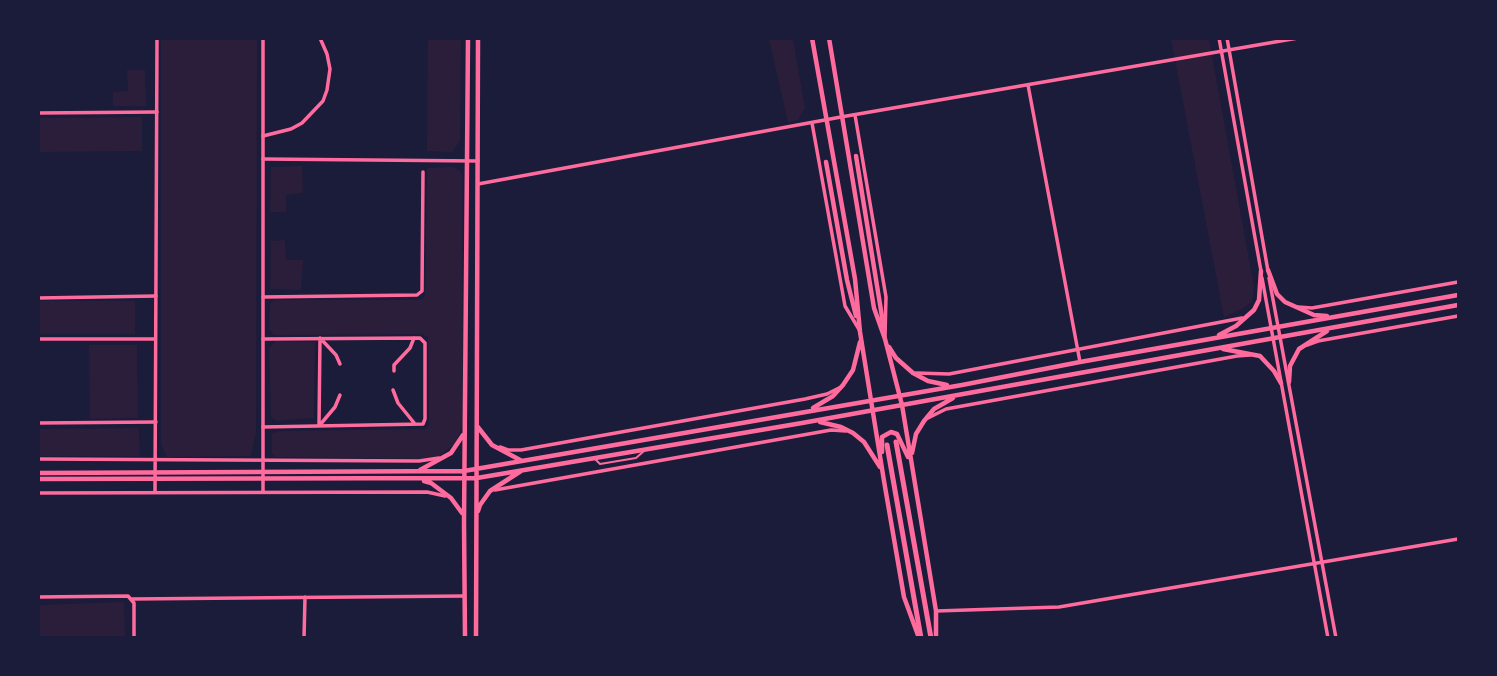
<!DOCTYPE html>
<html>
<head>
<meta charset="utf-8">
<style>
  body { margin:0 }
  #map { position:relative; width:1497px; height:676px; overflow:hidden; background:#1b1b3a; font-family:"Space Grotesk",sans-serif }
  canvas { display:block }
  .frame { position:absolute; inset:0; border:40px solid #1b1b3a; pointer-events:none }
</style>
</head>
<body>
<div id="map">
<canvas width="1497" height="676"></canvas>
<div class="frame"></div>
</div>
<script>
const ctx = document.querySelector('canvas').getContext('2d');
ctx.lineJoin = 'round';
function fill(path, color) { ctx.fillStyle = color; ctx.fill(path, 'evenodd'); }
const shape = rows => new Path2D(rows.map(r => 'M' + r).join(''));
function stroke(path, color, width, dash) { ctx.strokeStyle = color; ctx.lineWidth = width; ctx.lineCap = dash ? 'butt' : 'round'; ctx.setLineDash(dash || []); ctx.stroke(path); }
fill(shape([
  [161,39,257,39,256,432,251,456,167,457,161,445],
  [428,39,461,39,460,141,452,152,427,151],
  [769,39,793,39,805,108,798,120,788,123],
  [1171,39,1209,39,1254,287,1252,302,1242,309,1224,317],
  [127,70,145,70,146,106,113,106,113,92,128,91],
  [142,117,142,151,39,152,39,118],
  [302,166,303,193,286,195,286,212,270,212,271,167],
  [454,167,460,171,462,175,463,422,457,442,439,456,423,459,275,457,272,453,272,434,279,431,425,429,429,425,428,337,421,334,274,335,269,329,270,303,275,300,420,300,425,296,427,168],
  [285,240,286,260,303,260,301,290,270,289,271,241],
  [39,301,135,301,135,334,39,334],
  [276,341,315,342,314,418,277,421,271,417,269,348],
  [89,345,137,345,138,418,90,419],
  [139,428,140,456,39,456,39,429],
  [124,602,125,637,39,637,39,605]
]), '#2a1e3b');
stroke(shape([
  [595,459,600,464,636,458,644,451]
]), '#ff6b9d', 2);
stroke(shape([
  [1028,85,1080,362],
  [38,113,157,112],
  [263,136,291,129,302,123,323,101,327,90,330,69,327,54,320,38],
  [263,159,478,161],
  [263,297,417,295,422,291,423,172],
  [38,298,156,296],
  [38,339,155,339],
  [340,364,336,355,320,338,319,426,335,407,340,395],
  [394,371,394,365,410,348,414,338],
  [393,390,398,403,415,424],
  [38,423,156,422],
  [263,427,423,424,425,419,425,343,420,338,263,339],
  [38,597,128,596,134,603,134,638],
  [131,599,464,596],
  [304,638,305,597]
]), '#ff6b9d', 3.5);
stroke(shape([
  [1219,38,1261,271],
  [1227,38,1268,271],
  [855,115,886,297,885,337],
  [812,123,845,306,860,331],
  [478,184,841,117,1298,38],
  [1262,278,1328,638],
  [1269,278,1336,638],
  [1298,307,1312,308,1458,282],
  [1307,345,1318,341,1458,316],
  [916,373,949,374,1242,318],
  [928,418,946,409,1237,356,1250,355],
  [500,447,508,450,521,450,805,399,827,394,839,388],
  [38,459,419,461,439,458],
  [495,490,831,430,846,431],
  [155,492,157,38],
  [263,492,263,38],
  [38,493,427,492,445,496],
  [936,611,1059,607,1458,539]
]), '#ff6b9d', 3.5);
stroke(shape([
  [812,38,855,279,860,332,884,481,904,597,919,638],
  [829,38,874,308,885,339,902,405,936,611,936,638],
  [856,156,884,329],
  [826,162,847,280,856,316],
  [1268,270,1277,294,1285,302,1314,315,1327,316],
  [1219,335,1236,326,1254,310,1259,300,1261,271],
  [889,347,896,358,913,373,928,381,947,385],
  [1223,349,1260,356,1274,371,1281,383],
  [1289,382,1290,366,1299,349,1327,331],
  [813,408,833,396,843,385,853,370,860,342],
  [820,422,841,427,853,433,864,442,880,467],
  [477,426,492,445,522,461],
  [882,452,882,437,891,432,897,434,908,457],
  [912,453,916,434,924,421,934,409,953,398],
  [420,470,451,453,463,435],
  [38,473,464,471,962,385,1080,362,1458,295],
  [38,479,477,478,802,423,1458,305],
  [424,481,431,483,451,498,462,513],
  [478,511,480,505,490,491,521,471],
  [465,638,464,522,468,38],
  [476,638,478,38]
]), '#ff6b9d', 4.5);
stroke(shape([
  [896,442,931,638],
  [887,445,921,638]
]), '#ff6b9d', 5);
</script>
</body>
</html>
